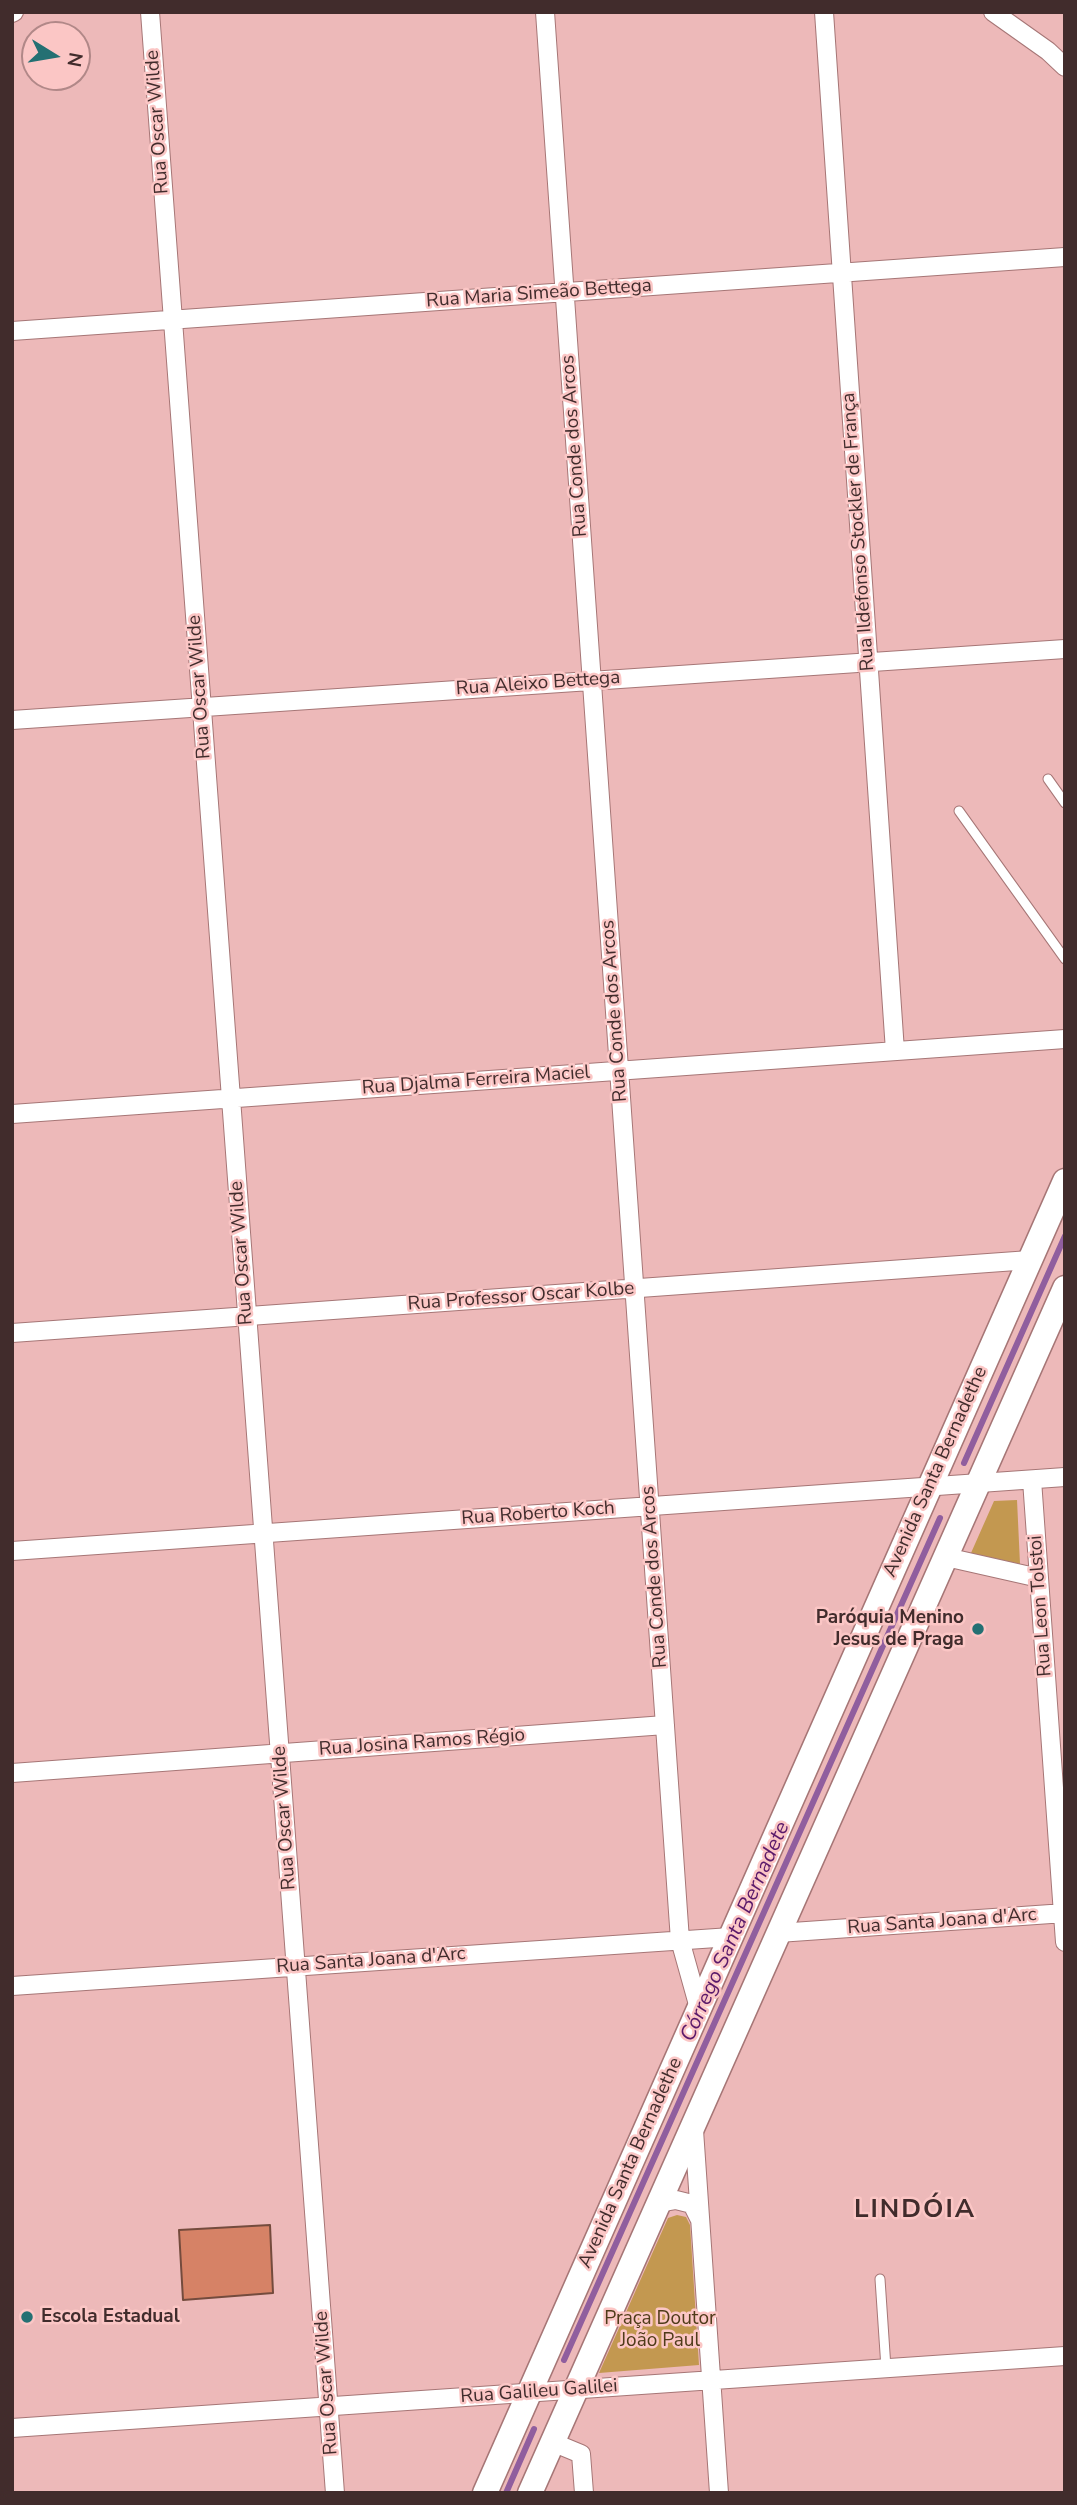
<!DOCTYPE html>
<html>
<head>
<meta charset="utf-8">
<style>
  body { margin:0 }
  #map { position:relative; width:1077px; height:2505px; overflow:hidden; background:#edb9b9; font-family:"Nunito Sans",sans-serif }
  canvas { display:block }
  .frame { position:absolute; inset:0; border:14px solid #412c2c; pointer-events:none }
  .north { position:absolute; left:21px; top:21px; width:70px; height:70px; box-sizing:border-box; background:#fbc6c5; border:2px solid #b18888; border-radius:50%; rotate:101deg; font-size:19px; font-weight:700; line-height:28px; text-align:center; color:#412c2c }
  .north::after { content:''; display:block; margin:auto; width:24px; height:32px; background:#247073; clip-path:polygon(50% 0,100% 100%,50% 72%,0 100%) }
</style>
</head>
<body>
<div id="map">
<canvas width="1077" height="2505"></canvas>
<div class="frame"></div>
<div class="north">N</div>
</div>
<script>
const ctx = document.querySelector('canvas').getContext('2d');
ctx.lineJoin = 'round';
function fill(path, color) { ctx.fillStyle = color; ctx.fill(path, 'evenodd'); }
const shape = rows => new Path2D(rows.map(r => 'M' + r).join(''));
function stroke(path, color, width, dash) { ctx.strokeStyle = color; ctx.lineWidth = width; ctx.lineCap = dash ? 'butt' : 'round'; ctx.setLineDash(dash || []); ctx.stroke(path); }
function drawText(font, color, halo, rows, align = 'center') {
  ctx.font = font + ' "Nunito Sans",sans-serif'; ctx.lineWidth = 5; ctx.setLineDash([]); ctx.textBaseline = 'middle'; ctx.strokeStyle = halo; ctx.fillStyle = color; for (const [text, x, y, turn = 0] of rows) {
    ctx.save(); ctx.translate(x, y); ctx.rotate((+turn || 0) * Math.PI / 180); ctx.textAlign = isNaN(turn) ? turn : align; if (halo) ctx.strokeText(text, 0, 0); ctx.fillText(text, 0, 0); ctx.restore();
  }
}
fill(shape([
  [1017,1500,1020,1564,971,1553,994,1501],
  [677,2215,686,2217,690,2225,699,2365,599,2373,668,2218]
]), '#c39850');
stroke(shape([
  [964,1463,1065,1236],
  [564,2360,940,1518],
  [506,2493,534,2429]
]), '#905e9e', 6);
const building = shape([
  [270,2225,273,2293,183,2300,179,2230,270,2225]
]);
fill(building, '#d68266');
stroke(building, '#744b3d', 2);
const service = shape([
  [1048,779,1065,803],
  [959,811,1065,959],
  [880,2279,886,2368]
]);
const minor = shape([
  [150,12,335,2493],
  [545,12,680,1940,699,2008],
  [824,12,895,1051],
  [993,12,1048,51,1065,67],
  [12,13,14,12],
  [12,331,1065,257],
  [12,720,1065,649],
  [12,1114,1065,1039],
  [12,1333,1030,1260],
  [1032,1480,1065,1942],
  [12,1551,1065,1477],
  [946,1557,1039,1578],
  [12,1773,665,1725],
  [778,1933,1065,1913],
  [12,1986,731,1937],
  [694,2130,719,2493],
  [659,2203,676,2200,692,2204,700,2220],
  [12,2428,1065,2356],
  [552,2442,581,2454,584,2493]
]);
const secondary = shape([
  [485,2493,1065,1181],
  [530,2493,1065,1288]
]);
stroke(service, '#a67676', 11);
stroke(minor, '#a67676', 20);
stroke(secondary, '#a67676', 27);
stroke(service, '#fff', 9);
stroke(minor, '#fff', 18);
stroke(secondary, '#fff', 24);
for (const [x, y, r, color] of [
  [978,1629,7,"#247073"],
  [27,2317,7,"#247073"]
]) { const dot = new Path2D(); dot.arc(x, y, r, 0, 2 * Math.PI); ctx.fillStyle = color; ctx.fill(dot); stroke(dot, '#fbc6c5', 2.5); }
drawText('19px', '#412c2c', '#fbc6c5', [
  ["Rua Oscar Wilde",158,122,-94],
  ["Rua Maria Simeão Bettega",539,294,-4],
  ["Rua Conde dos Arcos",575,446,-94],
  ["Rua Ildefonso Stockler de França",859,532,-94],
  ["Rua Aleixo Bettega",538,684,-4],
  ["Rua Oscar Wilde",200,687,-94],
  ["Rua Conde dos Arcos",615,1011,-94],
  ["Rua Djalma Ferreira Maciel",476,1081,-4],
  ["Rua Oscar Wilde",242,1253,-94],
  ["Rua Professor Oscar Kolbe",521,1297,-4],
  ["Avenida Santa Bernadethe",936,1472,-66],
  ["Rua Roberto Koch",538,1514,-4],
  ["Rua Conde dos Arcos",655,1577,-94],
  ["Rua Leon Tolstoi",1041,1606,-94],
  ["Rua Josina Ramos Régio",422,1743,-4],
  ["Rua Oscar Wilde",285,1818,-94],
  ["Rua Santa Joana d'Arc",942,1922,-4],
  ["Rua Santa Joana d'Arc",371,1961,-4],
  ["Avenida Santa Bernadethe",631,2163,-66],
  ["Rua Oscar Wilde",327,2383,-94],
  ["Rua Galileu Galilei",539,2392,-4]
]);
drawText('bold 19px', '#412c2c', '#fbc6c5', [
  ["Paróquia Menino",964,1618],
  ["Jesus de Praga",964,1640],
  ["Escola Estadual",41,2317,"left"]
], 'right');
drawText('19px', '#4f3b19', '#fbc6c5', [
  ["Praça Doutor",660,2319],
  ["João Paul",660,2341]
]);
drawText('italic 21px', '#5a196a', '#fbc6c5', [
  ["Córrego Santa Bernadete",736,1932,-66]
]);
ctx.letterSpacing = '2px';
drawText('bold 26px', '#412c2c', '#fbc6c5', [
  ["LINDÓIA",915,2211]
]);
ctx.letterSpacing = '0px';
</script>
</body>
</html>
